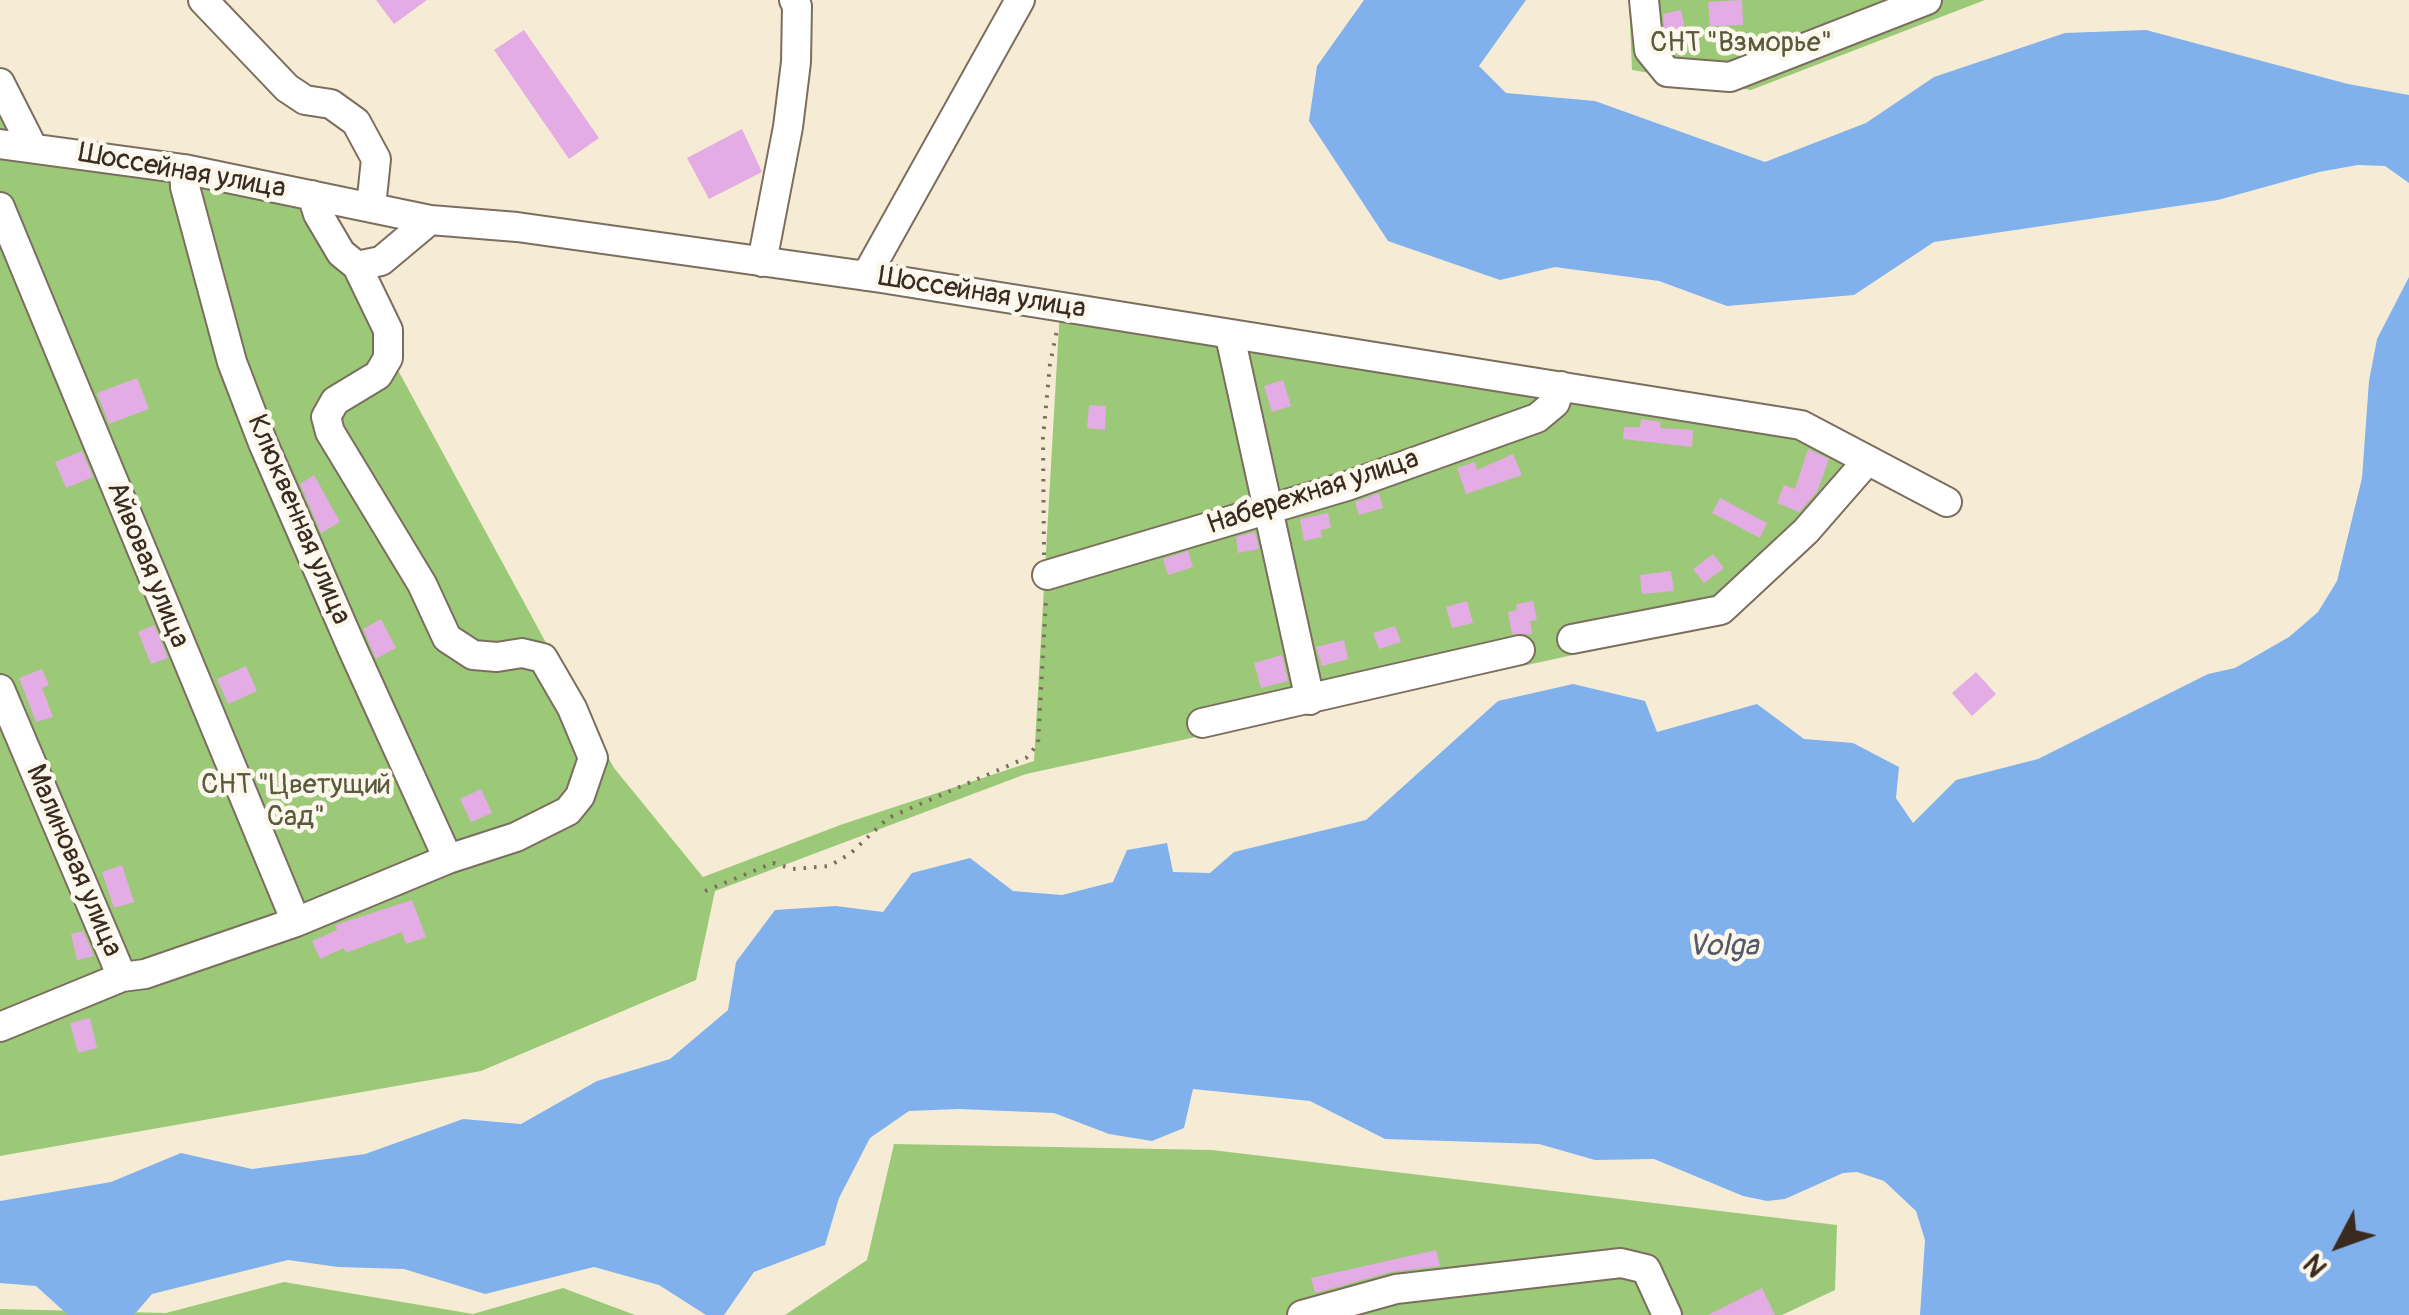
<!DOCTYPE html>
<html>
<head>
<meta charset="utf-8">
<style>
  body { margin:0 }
  #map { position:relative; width:2409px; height:1315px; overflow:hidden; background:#f6ecd6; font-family:Pangolin,sans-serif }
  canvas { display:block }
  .north { position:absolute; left:2289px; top:1195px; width:100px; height:100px; -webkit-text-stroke:8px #fbf7ec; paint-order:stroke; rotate:229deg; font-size:28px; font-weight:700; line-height:40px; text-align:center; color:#3b2a1e }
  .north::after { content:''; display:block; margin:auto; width:35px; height:45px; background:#3b2a1e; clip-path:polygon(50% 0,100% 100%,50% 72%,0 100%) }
</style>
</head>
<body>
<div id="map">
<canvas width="2409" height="1315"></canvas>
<div class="north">N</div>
</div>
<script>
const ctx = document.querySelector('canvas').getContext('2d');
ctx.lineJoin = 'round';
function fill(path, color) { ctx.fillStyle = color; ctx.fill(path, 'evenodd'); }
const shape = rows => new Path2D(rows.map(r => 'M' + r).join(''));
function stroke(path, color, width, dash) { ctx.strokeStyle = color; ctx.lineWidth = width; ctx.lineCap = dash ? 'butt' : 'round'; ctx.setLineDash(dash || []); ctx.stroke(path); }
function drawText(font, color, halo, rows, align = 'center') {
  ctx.font = font + ' Pangolin,sans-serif'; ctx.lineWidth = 9; ctx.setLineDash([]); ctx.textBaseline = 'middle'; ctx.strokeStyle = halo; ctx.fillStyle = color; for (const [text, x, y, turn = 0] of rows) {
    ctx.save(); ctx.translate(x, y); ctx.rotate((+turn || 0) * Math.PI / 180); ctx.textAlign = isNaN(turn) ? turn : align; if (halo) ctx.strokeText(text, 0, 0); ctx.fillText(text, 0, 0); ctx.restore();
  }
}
fill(shape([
  [1629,0,1985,0,1751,90,1632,70],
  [0,98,23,139,293,177,614,768,703,877,843,824,1034,761,1061,291,1802,412,1885,453,1875,474,1825,529,1720,623,1026,774,715,891,696,980,481,1071,0,1156],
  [894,1144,1212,1150,1837,1225,1835,1290,1782,1315,785,1315,867,1260],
  [284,1282,473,1314,563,1288,635,1315,0,1315,0,1309,166,1313]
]), '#9bc977');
fill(shape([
  [1364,0,1526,0,1479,66,1506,93,1595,101,1765,162,1866,123,1934,77,2065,33,2146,30,2348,84,2409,95,2409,183,2385,166,2358,165,2319,172,2218,200,1934,242,1854,295,1727,306,1659,281,1555,267,1500,280,1388,241,1309,121,1317,66],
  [2409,277,2409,1315,1920,1315,1925,1240,1916,1211,1884,1181,1857,1172,1843,1173,1785,1199,1767,1201,1743,1196,1654,1159,1595,1160,1539,1144,1385,1139,1310,1101,1193,1089,1184,1128,1152,1141,1109,1134,1054,1113,959,1109,909,1111,870,1138,839,1198,825,1245,754,1272,724,1315,706,1315,659,1285,594,1267,485,1294,404,1269,338,1267,288,1260,152,1294,134,1315,68,1315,36,1286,0,1283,0,1201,111,1182,181,1153,252,1169,365,1154,463,1119,521,1124,597,1081,670,1059,728,1010,736,962,775,910,836,906,883,912,912,873,970,858,1013,891,1062,895,1113,882,1127,850,1167,843,1173,872,1210,873,1234,852,1366,820,1498,701,1573,684,1645,701,1657,732,1757,704,1804,739,1853,743,1899,767,1896,798,1913,823,1956,780,2038,759,2208,674,2235,668,2289,637,2318,612,2337,581,2362,478,2369,381,2377,339]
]), '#81b1ec');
fill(shape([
  [376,0,427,0,394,24],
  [1742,0,1743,25,1710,26,1708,2],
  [1681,10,1686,34,1665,38,1663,14],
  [524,30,599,138,569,159,494,50],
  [742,129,762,172,709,199,687,158],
  [137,378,149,409,109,424,97,393],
  [1283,380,1291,406,1272,412,1264,386],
  [1089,405,1106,406,1105,430,1087,428],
  [1641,419,1661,422,1660,428,1693,430,1692,447,1623,439,1624,427,1640,427],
  [1808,449,1829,459,1817,492,1799,512,1777,503,1784,485,1795,489],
  [82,451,93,477,66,488,55,462],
  [1513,454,1522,475,1466,494,1457,468,1475,462,1477,470],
  [314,475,340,522,321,533,300,484],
  [1379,493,1383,508,1359,515,1355,502],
  [1720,498,1767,523,1760,538,1712,513],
  [1328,513,1331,528,1321,530,1322,537,1304,541,1300,519],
  [1255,532,1259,549,1238,553,1236,537],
  [1188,551,1193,567,1168,575,1163,559],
  [1713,554,1724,568,1704,583,1693,569],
  [1671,571,1674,591,1642,594,1640,575],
  [1467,601,1473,623,1452,628,1446,607],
  [1533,601,1537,620,1530,621,1532,634,1512,634,1508,612,1517,610,1516,604],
  [381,619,396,648,376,659,363,629],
  [154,625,168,658,151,664,138,632],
  [1395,626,1401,642,1379,649,1373,633],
  [1344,640,1348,659,1322,666,1316,647],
  [1282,655,1288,681,1261,688,1254,663],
  [246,666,257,691,228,704,217,679],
  [42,669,49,685,42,688,53,717,36,722,19,678],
  [1976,672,1996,694,1972,716,1952,693],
  [481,789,492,813,471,822,460,799],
  [122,865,134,902,114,908,102,872],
  [412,900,426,937,406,944,402,932,346,953,344,948,320,959,312,941,337,930,335,925],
  [83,931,94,956,77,960,71,934],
  [90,1018,97,1048,78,1053,70,1023],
  [1436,1250,1440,1266,1391,1272,1315,1293,1311,1278],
  [1762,1288,1775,1315,1708,1315]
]), '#e4ace4');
const minor = shape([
  [203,0,287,88,305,100,331,104,356,122,376,159,371,207],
  [1644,0,1649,50,1667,72,1730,77,1927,0],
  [0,83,33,148],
  [0,144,184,169,430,220,517,227,881,278,1801,425,1947,502],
  [184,169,185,187,232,362,263,443,353,650,448,859],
  [312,195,318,214,341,253,357,266,381,261,430,220],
  [0,207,296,922],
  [762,262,788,127,796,62,797,6,794,0],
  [866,276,1020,0],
  [1230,336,1310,700],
  [1047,575,1347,486,1537,418,1555,403,1561,386],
  [1572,639,1721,610,1806,531,1867,461],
  [0,689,122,977],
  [1202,723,1520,650],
  [0,1027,122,977,145,974,296,922,448,859,516,837,568,811,580,796,593,758,572,708,543,658,522,653,497,657,473,655,447,638,422,584,330,432,326,417,335,401,378,375,388,358,388,330,357,266],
  [1302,1315,1396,1289,1621,1263,1646,1269,1667,1315]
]);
stroke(minor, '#7c6e5e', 32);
stroke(shape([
  [1044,555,1043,438,1050,364,1057,330],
  [705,891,773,863,793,869,829,866,850,854,888,818,1026,758,1038,744,1046,599]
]), '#7c6e5e', 4, [2.5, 8]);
stroke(minor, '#fff', 28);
drawText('28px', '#585a39', '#fbf7ec', [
  ["СНТ \"Взморье\"",1741,44],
  ["СНТ \"Цветущий",296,786],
  ["Сад\"",296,818]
]);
drawText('28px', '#3b2a1e', '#fbf7ec', [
  ["Шоссейная улица",182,172,10],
  ["Шоссейная улица",982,294,9],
  ["Набережная улица",1313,493,-18],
  ["Клюквенная улица",298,520,67],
  ["Айвовая улица",147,565,68],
  ["Малиновая улица",73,861,67]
]);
drawText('italic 30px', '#545966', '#fbf7ec', [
  ["Volga",1723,947]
]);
</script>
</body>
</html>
